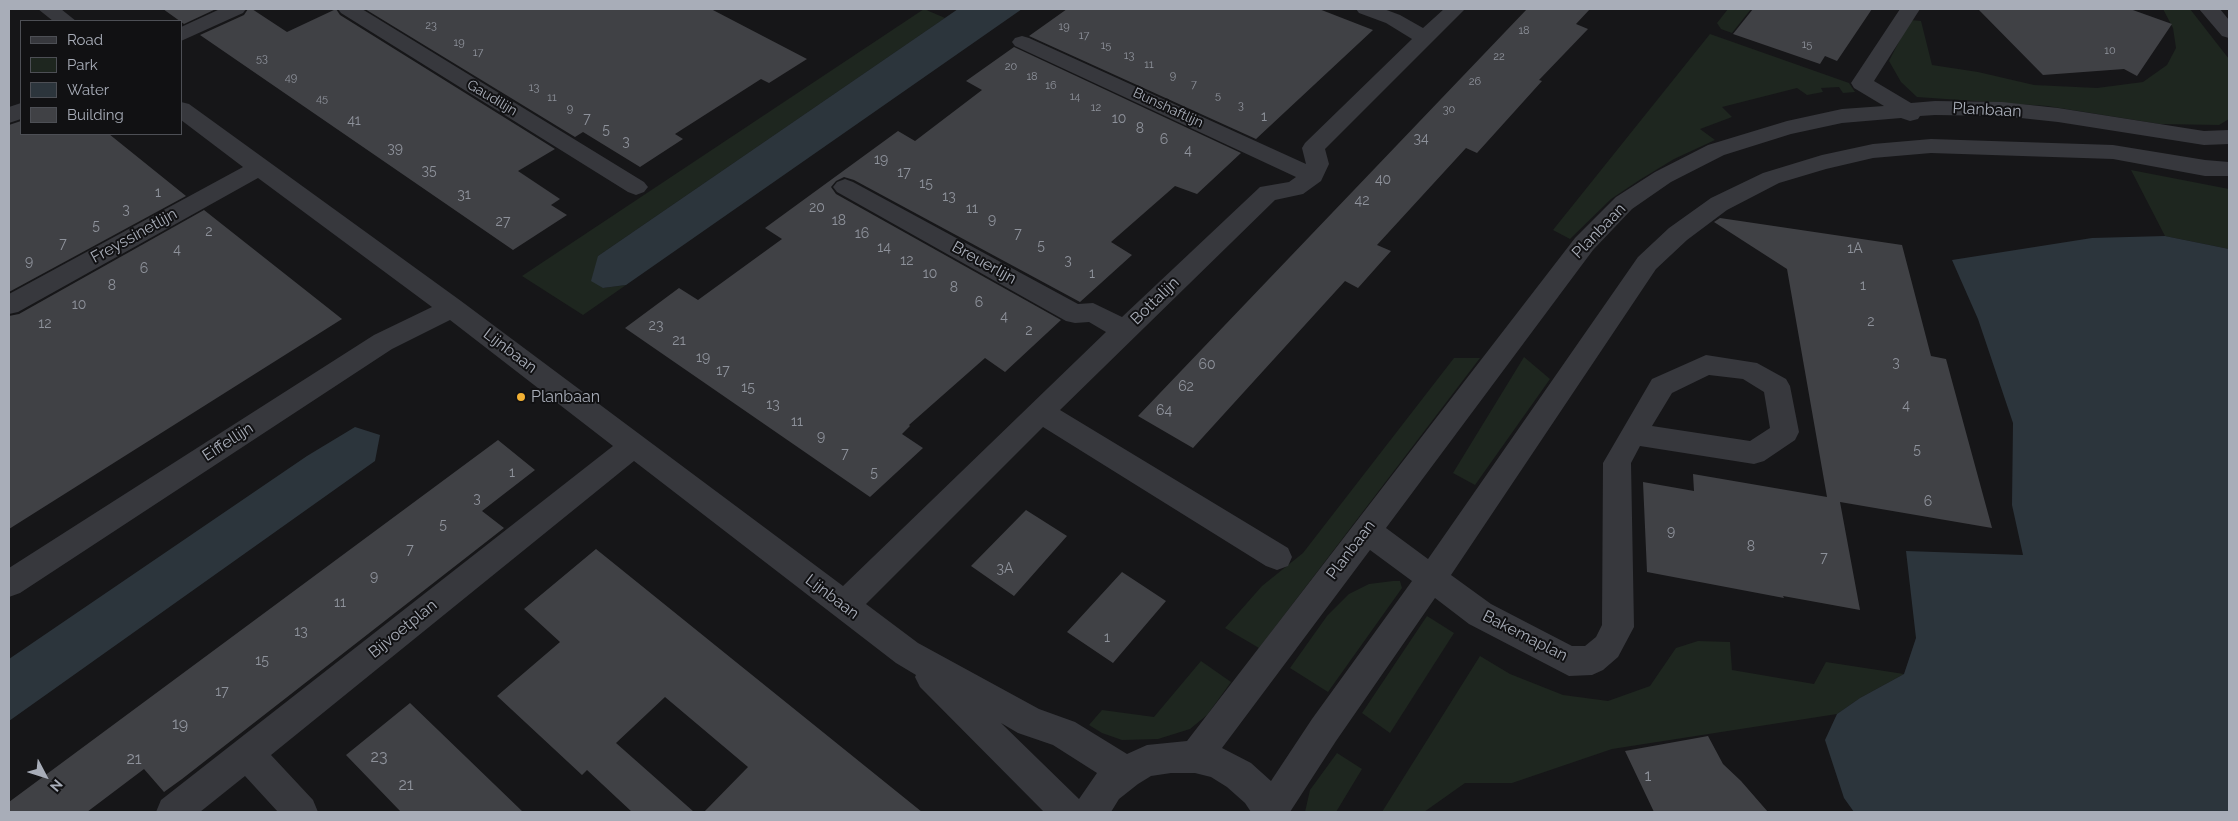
<!DOCTYPE html>
<html>
<head>
<meta charset="utf-8">
<style>
  body { margin:0 }
  #map { position:relative; width:2238px; height:821px; overflow:hidden; background:#161618; font-family:Raleway,sans-serif }
  canvas { display:block }
  .frame { position:absolute; inset:0; border:10px solid #a8adb8; pointer-events:none }
  .legend { position:absolute; left:20px; top:20px; width:162px; height:115px; box-sizing:border-box; background:#111113; border:1px solid #4d4f55; margin:0; padding:6px 9px; list-style:none; font-size:15px; color:#a8adb8 }
  .legend li { display:flex; align-items:center; gap:10px; height:25px }
  .legend b { width:25px; border:1px solid #4d4f55 }
  .north { position:absolute; left:20px; top:751px; width:50px; height:50px; -webkit-text-stroke:4px #111113; paint-order:stroke; rotate:130deg; font-size:14px; font-weight:700; line-height:20px; text-align:center; color:#a8adb8 }
  .north::after { content:''; display:block; margin:auto; width:18px; height:22px; background:#a8adb8; clip-path:polygon(50% 0,100% 100%,50% 72%,0 100%) }
</style>
</head>
<body>
<div id="map">
<canvas width="2238" height="821"></canvas>
<div class="frame"></div>
<ul class="legend">
<li><b style="height:6px;background:#37383d"></b>Road</li>
<li><b style="height:14px;background:#1e261f"></b>Park</li>
<li><b style="height:14px;background:#2c353c"></b>Water</li>
<li><b style="height:14px;background:#404145"></b>Building</li>
</ul>
<div class="north">N</div>
</div>
<script>
const ctx = document.querySelector('canvas').getContext('2d');
ctx.lineJoin = 'round';
function fill(path, color) { ctx.fillStyle = color; ctx.fill(path, 'evenodd'); }
const shape = rows => new Path2D(rows.map(r => 'M' + r).join(''));
function stroke(path, color, width, dash) { ctx.strokeStyle = color; ctx.lineWidth = width; ctx.lineCap = dash ? 'butt' : 'round'; ctx.setLineDash(dash || []); ctx.stroke(path); }
function drawText(font, color, halo, rows, align = 'center') {
  ctx.font = font + ' Raleway,sans-serif'; ctx.lineWidth = 4; ctx.setLineDash([]); ctx.textBaseline = 'middle'; ctx.strokeStyle = halo; ctx.fillStyle = color; for (const [text, x, y, turn = 0] of rows) {
    ctx.save(); ctx.translate(x, y); ctx.rotate((+turn || 0) * Math.PI / 180); ctx.textAlign = isNaN(turn) ? turn : align; if (halo) ctx.strokeText(text, 0, 0); ctx.fillText(text, 0, 0); ctx.restore();
  }
}
fill(shape([
  [924,9,945,18,598,256,603,288,626,285,583,315,522,276],
  [1728,9,1751,9,1732,33,1721,29,1717,23],
  [2163,9,2190,9,2229,59,2229,119,2219,125,2160,124,2047,106,1917,97,1901,82,1889,61,1910,20,1921,21,1932,65,1978,72,2034,85,2097,88,2143,82,2167,65,2176,48,2173,28],
  [1710,34,1849,83,1855,92,1843,93,1839,87,1821,88,1823,92,1807,95,1797,88,1722,107,1732,117,1700,129,1715,140,1674,159,1641,179,1611,199,1570,239,1553,230],
  [2131,170,2229,189,2229,249,2165,236],
  [1524,357,1550,379,1475,485,1453,473],
  [1454,358,1480,358,1259,648,1225,628,1262,586,1303,553],
  [1393,581,1400,581,1402,588,1328,692,1290,668,1327,616,1349,594,1369,584],
  [1427,616,1454,633,1390,733,1362,713],
  [1698,641,1730,642,1732,670,1814,684,1826,662,1904,674,1860,698,1837,714,1612,749,1512,783,1465,783,1424,812,1382,812,1480,656,1510,674,1563,695,1608,701,1650,686,1676,648],
  [1201,661,1231,682,1207,715,1190,729,1158,739,1122,740,1102,733,1089,725,1102,710,1154,717],
  [1337,753,1362,769,1336,812,1305,812,1310,790]
]), '#1e261f');
fill(shape([
  [958,9,1022,9,626,285,603,288,591,281,598,256],
  [2165,236,2229,249,2229,812,1854,812,1844,798,1825,740,1837,714,1860,698,1904,674,1916,638,1906,551,2023,555,2012,505,2013,423,1978,319,1952,260,2092,238],
  [355,427,380,435,375,461,9,721,9,659,307,456]
]), '#2c353c');
fill(shape([
  [163,9,216,9,184,24],
  [248,9,252,9,287,32,336,9,340,15,555,149,518,171,560,199,551,205,567,215,513,250,200,35,244,15],
  [365,9,711,9,807,59,769,83,761,79,675,134,683,139,640,167,583,132,575,137],
  [1067,9,1319,9,1373,30,1256,139,1029,36],
  [1527,9,1590,9,1576,24,1588,29,1539,80,1542,81,1477,153,1466,148,1377,245,1391,251,1358,288,1345,281,1193,448,1138,416],
  [1753,9,1872,9,1837,61,1825,56,1820,64,1733,34],
  [1978,9,2130,9,2172,24,2137,76,2124,69,2043,75],
  [1014,47,1241,153,1197,194,1175,186,1111,242,1132,255,1080,302,854,180,844,177,836,181,831,187,836,194,1061,320,1005,372,985,358,909,425,910,426,902,434,923,448,870,497,625,328,679,288,698,300,782,239,765,228,898,131,915,141,982,90,966,81],
  [21,121,21,134,109,134,186,196,9,292,9,125],
  [204,210,342,319,9,529,9,316,19,314],
  [1720,218,1902,245,1931,356,1946,359,1992,528,1840,502,1860,610,1783,596,1784,598,1647,572,1643,482,1694,491,1693,474,1827,497,1787,269,1714,222],
  [498,440,535,470,482,511,504,528,182,779,164,792,144,769,87,812,9,812,9,802],
  [1026,510,1067,536,1014,596,971,566],
  [596,549,731,658,922,812,704,812,748,767,665,697,616,743,694,812,632,812,587,770,582,775,497,696,560,642,524,609],
  [1122,572,1166,601,1113,663,1067,632],
  [410,703,523,812,401,812,346,755],
  [1708,736,1723,764,1741,781,1768,812,1654,812,1625,751]
]), '#404145');
fill(shape([
  [38,9,61,9,76,21,53,21,38,9],
  [220,9,246,9,243,13,181,41,181,27,220,9],
  [338,9,362,9,644,182,648,187,644,192,636,195,628,192,341,13,338,9],
  [1356,9,1384,9,1400,15,1423,28,1444,9,1465,9,1325,149,1329,164,1321,181,1303,194,1275,200,1060,410,1288,548,1292,557,1288,566,1277,570,1266,566,1043,427,866,604,918,643,1039,709,1075,722,1127,754,1147,745,1187,741,1575,238,1616,197,1655,172,1708,145,1787,121,1842,109,1884,106,1854,88,1851,83,1900,9,1920,9,1874,81,1911,103,1935,101,2002,102,2058,108,2204,131,2229,130,2229,144,2204,145,2058,122,2002,116,1935,115,1920,116,1918,119,1910,121,1901,118,1842,123,1791,134,1724,155,1671,182,1632,209,1593,250,1386,528,1428,559,1638,257,1669,228,1711,198,1763,173,1822,155,1873,144,1931,139,2113,145,2205,160,2229,162,2229,176,2205,176,2113,159,1931,153,1873,158,1826,169,1779,183,1727,210,1687,240,1656,269,1451,575,1491,604,1572,646,1585,646,1596,637,1602,625,1603,463,1652,379,1706,355,1757,363,1786,379,1790,386,1799,432,1795,440,1764,461,1754,464,1640,446,1631,463,1634,627,1618,657,1603,670,1592,675,1569,676,1469,624,1435,598,1336,741,1290,812,1251,812,1245,803,1227,787,1211,777,1195,773,1171,773,1151,776,1138,784,1119,799,1111,812,1044,812,920,687,915,677,916,675,896,663,634,461,271,755,313,800,318,812,278,812,245,776,200,812,156,812,161,800,613,446,450,320,392,349,20,593,9,597,9,568,374,335,432,307,258,178,18,312,9,314,9,294,243,167,181,120,181,102,189,104,461,301,843,586,1106,332,1089,322,1075,323,1066,321,837,192,833,187,837,182,845,179,853,182,1078,304,1093,303,1122,317,1260,187,1289,182,1296,177,1015,46,1012,42,1015,38,1022,36,1029,38,1306,164,1302,148,1305,143,1412,39,1386,23,1359,13,1356,9],
  [1709,375,1743,379,1764,392,1770,428,1750,441,1652,426,1672,393,1709,375],
  [1370,550,1412,581,1312,719,1271,781,1251,763,1222,748,1370,550],
  [1001,723,1018,733,1053,745,1097,773,1079,799,1001,723],
  [2199,9,2220,9,2229,20,2229,38,2222,36,2199,9],
  [21,103,21,119,9,123,9,107,21,103]
]), '#37383d');
for (const [x, y, r, color] of [
  [521,397,5,"#f2b134"]
]) { const dot = new Path2D(); dot.arc(x, y, r, 0, 2 * Math.PI); ctx.fillStyle = color; ctx.fill(dot); stroke(dot, '#111113', 2); }
drawText('11px', '#8e929b', null, [
  ["23",431,26],
  ["19",1064,27],
  ["18",1524,31],
  ["17",1084,36],
  ["19",459,43],
  ["15",1807,45],
  ["15",1106,46],
  ["10",2110,51],
  ["17",478,53],
  ["13",1129,56],
  ["22",1499,57],
  ["53",262,59],
  ["11",1149,65],
  ["20",1011,67],
  ["9",1173,76],
  ["18",1032,77],
  ["49",291,78],
  ["26",1475,82],
  ["7",1194,85],
  ["16",1051,86],
  ["13",534,88],
  ["5",1218,96],
  ["14",1075,97],
  ["11",552,98],
  ["45",322,99],
  ["3",1241,106],
  ["12",1096,108],
  ["9",570,109],
  ["30",1449,110]
]);
drawText('14px', '#a8adb8', '#111113', [
  ["Gaudilijn",492,98,31],
  ["Bunshaftlijn",1168,108,25]
]);
drawText('14px', '#8e929b', null, [
  ["1",1264,117],
  ["7",587,119],
  ["10",1119,119],
  ["41",354,121],
  ["8",1140,129],
  ["5",606,130],
  ["34",1421,139],
  ["6",1164,140],
  ["3",626,142],
  ["39",395,149],
  ["4",1188,151],
  ["19",881,160],
  ["35",429,171],
  ["17",904,173],
  ["40",1383,180],
  ["15",926,184],
  ["1",158,193],
  ["31",464,195],
  ["13",949,197],
  ["42",1362,201],
  ["20",817,208],
  ["11",972,209],
  ["3",126,210],
  ["9",992,220],
  ["18",839,221],
  ["27",503,222],
  ["5",96,226],
  ["2",209,232],
  ["16",862,234],
  ["7",1018,234],
  ["7",63,244],
  ["5",1041,246],
  ["14",884,248],
  ["1A",1855,249],
  ["4",177,250],
  ["12",907,261],
  ["3",1068,261],
  ["9",29,262],
  ["6",144,269],
  ["10",930,274],
  ["1",1092,274],
  ["8",112,286],
  ["1",1863,286],
  ["8",954,288],
  ["6",979,303],
  ["10",79,305],
  ["4",1004,317],
  ["2",1871,322],
  ["12",45,324],
  ["23",656,326],
  ["2",1029,331],
  ["21",679,341],
  ["19",703,358],
  ["3",1896,363],
  ["60",1207,365],
  ["17",723,371],
  ["62",1186,387],
  ["15",748,388],
  ["13",773,405],
  ["4",1906,406],
  ["64",1164,411],
  ["11",797,422],
  ["9",821,437],
  ["5",1917,450],
  ["7",845,454],
  ["1",512,473],
  ["5",874,473],
  ["3",477,499],
  ["6",1928,502],
  ["5",443,525],
  ["9",1671,532],
  ["8",1751,547],
  ["7",410,550],
  ["7",1824,558],
  ["3A",1005,569],
  ["9",374,577],
  ["11",340,603],
  ["13",301,632],
  ["1",1107,638],
  ["15",262,661],
  ["17",222,692]
]);
drawText('16px', '#a8adb8', '#111113', [
  ["Planbaan",1987,110,3],
  ["Planbaan",1599,231,-46],
  ["Freyssinetlijn",134,236,-29],
  ["Breuerlijn",984,263,29],
  ["Bottalijn",1155,301,-44],
  ["Lijnbaan",510,351,37],
  ["Eiffellijn",228,442,-33],
  ["Planbaan",1351,550,-53],
  ["Lijnbaan",832,597,37],
  ["Bijvoetplan",403,629,-39],
  ["Bakemaplan",1525,636,27]
]);
drawText('16px', '#a8adb8', '#111113', [
  ["Planbaan",531,397]
], 'left');
drawText('16px', '#8e929b', null, [
  ["19",180,724],
  ["23",379,757],
  ["21",134,759],
  ["1",1648,776],
  ["21",406,785]
]);
</script>
</body>
</html>
